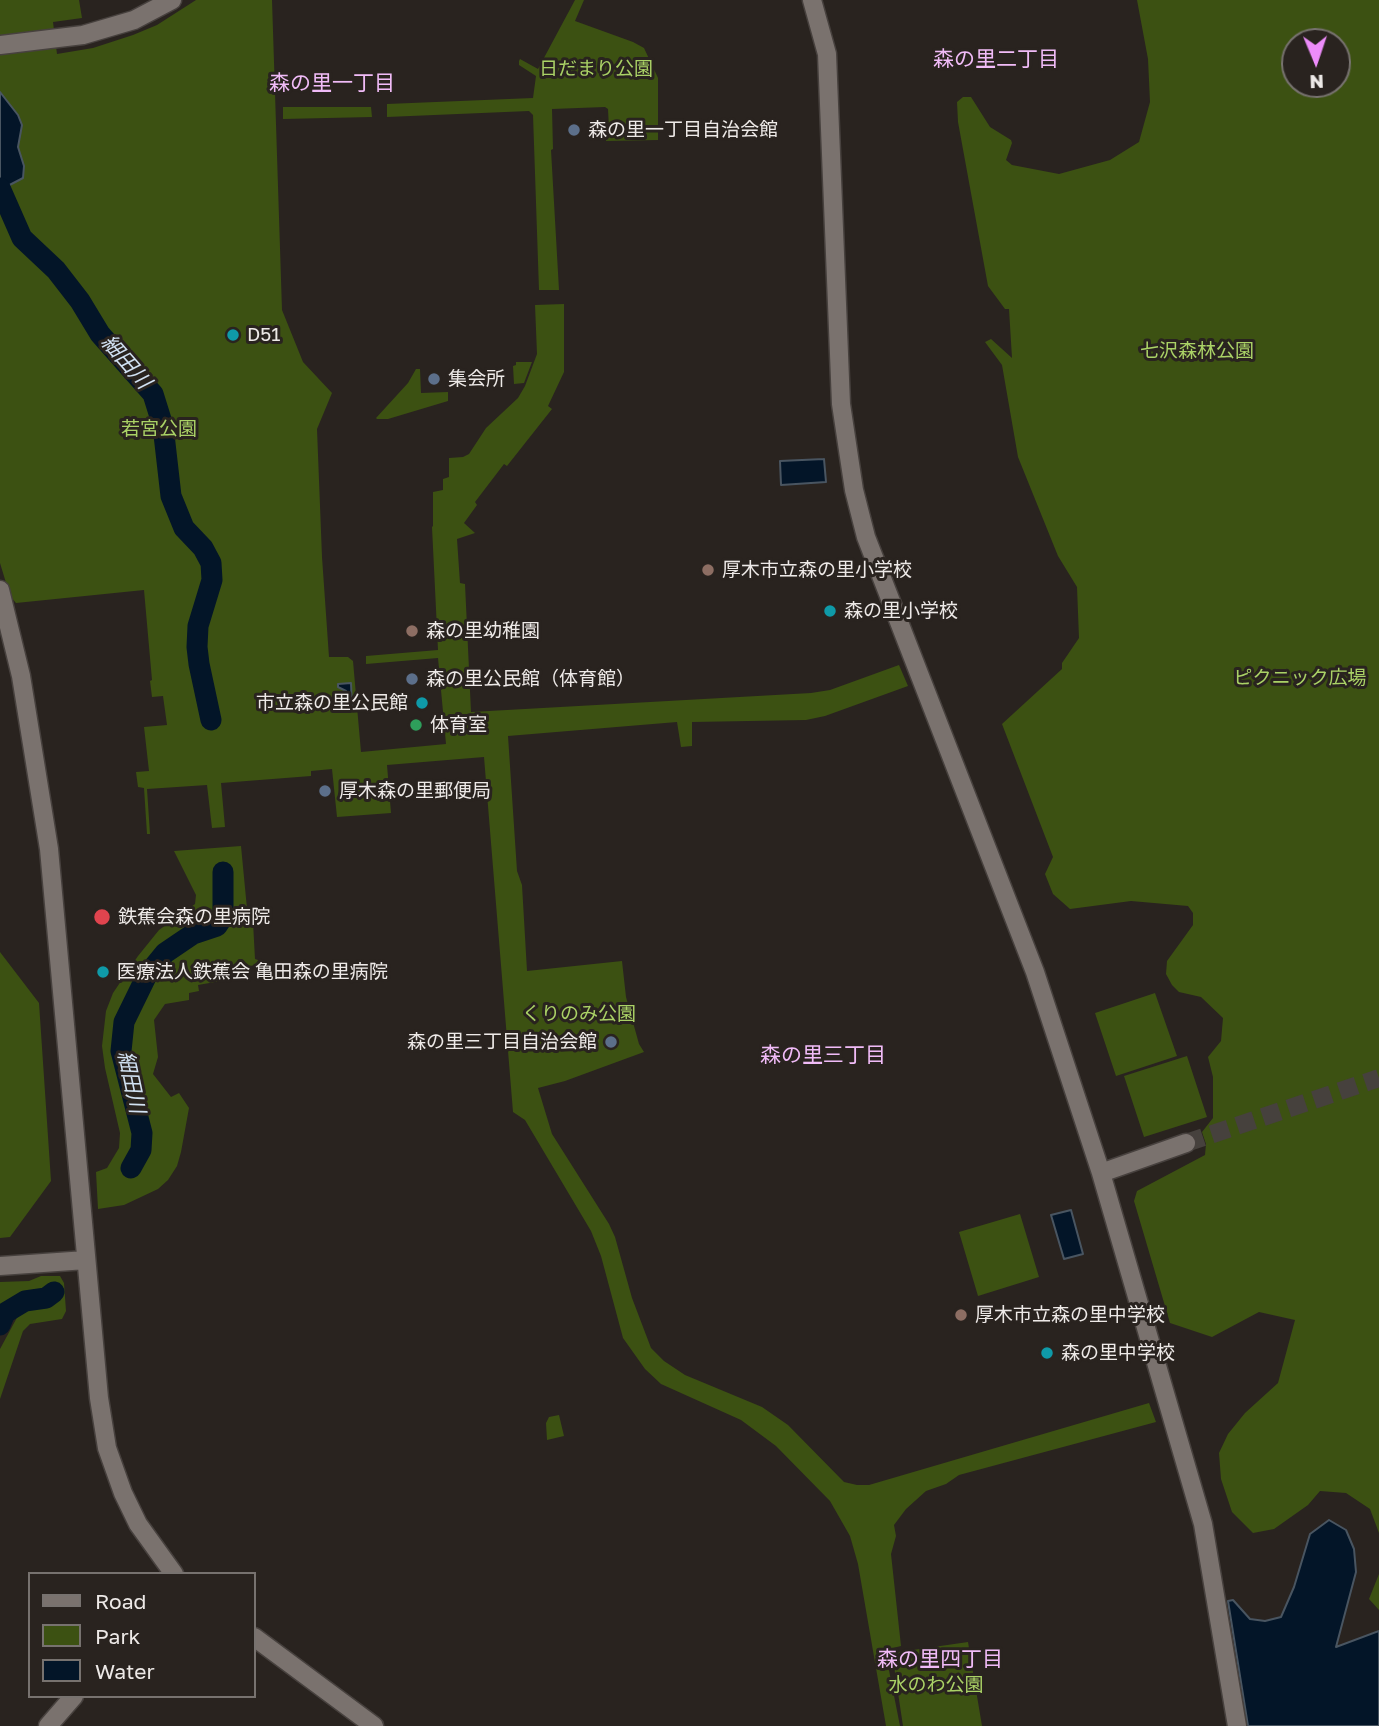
<!DOCTYPE html>
<html>
<head>
<meta charset="utf-8">
<style>
  body { margin:0 }
  #map { position:relative; width:1379px; height:1726px; overflow:hidden; background:#29231f; font-family:"Golos Text",sans-serif }
  canvas { display:block }
  .legend { position:absolute; left:28px; top:1572px; width:228px; height:126px; box-sizing:border-box; background:#29231f; border:2px solid #77726f; margin:0; padding:9px 12px; list-style:none; font-size:21px; color:#ede9e7 }
  .legend li { display:flex; align-items:center; gap:14px; height:35px }
  .legend b { width:35px; border:2px solid #77726f }
  .north { position:absolute; left:1281px; top:28px; width:70px; height:70px; box-sizing:border-box; background:#29231f; border:2px solid #77726f; border-radius:50%; rotate:178deg; font-size:19px; font-weight:700; line-height:28px; text-align:center; color:#ede9e7 }
  .north::after { content:''; display:block; margin:auto; width:24px; height:32px; background:#ed8cfa; clip-path:polygon(50% 0,100% 100%,50% 72%,0 100%) }
</style>
</head>
<body>
<div id="map">
<canvas width="1379" height="1726"></canvas>
<ul class="legend">
<li><b style="height:9px;background:#7a726e"></b>Road</li>
<li><b style="height:19px;background:#3c5112"></b>Park</li>
<li><b style="height:19px;background:#031528"></b>Water</li>
</ul>
<div class="north">N</div>
</div>
<script>
const ctx = document.querySelector('canvas').getContext('2d');
ctx.lineJoin = 'round';
function fill(path, color) { ctx.fillStyle = color; ctx.fill(path, 'evenodd'); }
const shape = rows => new Path2D(rows.map(r => 'M' + r).join(''));
function stroke(path, color, width, dash) { ctx.strokeStyle = color; ctx.lineWidth = width; ctx.lineCap = dash ? 'butt' : 'round'; ctx.setLineDash(dash || []); ctx.stroke(path); }
function drawText(font, color, halo, rows, align = 'center') {
  ctx.font = font + ' "Golos Text","Noto Sans JP",sans-serif'; ctx.lineWidth = 6; ctx.setLineDash([]); ctx.textBaseline = 'middle'; ctx.strokeStyle = halo; ctx.fillStyle = color; for (const [text, x, y, turn = 0] of rows) {
    ctx.save(); ctx.translate(x, y); ctx.rotate((+turn || 0) * Math.PI / 180); ctx.textAlign = isNaN(turn) ? turn : align; if (halo) ctx.strokeText(text, 0, 0); ctx.fillText(text, 0, 0); ctx.restore();
  }
}
fill(shape([
  [0,0,79,0,82,18,53,22,57,54,93,48,133,35,157,25,196,0,272,0,282,310,303,362,332,393,317,429,322,557,329,657,348,657,353,661,361,752,446,744,438,658,366,664,366,656,438,650,432,527,433,526,433,492,443,490,443,479,449,477,449,458,463,457,469,454,486,428,518,398,525,386,537,354,535,305,564,304,564,372,548,406,552,409,507,466,504,464,475,502,477,505,464,523,475,533,457,539,460,583,465,584,471,712,811,693,830,690,899,665,908,686,825,716,806,720,692,722,692,746,681,747,677,722,508,736,517,871,522,885,527,971,622,961,626,997,639,1044,644,1052,565,1081,538,1088,552,1134,609,1224,615,1237,632,1298,651,1348,664,1361,685,1375,762,1407,788,1425,844,1482,857,1485,869,1485,1149,1403,1156,1422,959,1475,946,1484,926,1491,906,1509,894,1525,896,1536,891,1554,901,1646,885,1650,900,1726,886,1726,858,1564,850,1536,830,1501,776,1446,741,1420,661,1384,645,1369,623,1338,601,1256,591,1231,525,1120,513,1112,484,757,387,765,391,813,337,817,332,769,311,771,311,776,221,783,225,827,212,828,207,785,147,789,150,834,147,834,144,788,138,787,136,772,149,771,144,727,167,725,163,696,152,697,150,681,152,680,144,590,16,603,10,596,0,563],
  [575,0,584,0,575,21,633,42,644,48,658,78,658,140,606,141,605,130,609,129,608,109,605,107,552,109,553,149,551,150,559,290,539,290,533,115,529,111,387,117,387,104,533,98,536,76,519,65,519,61,520,59,538,69],
  [1137,0,1379,0,1379,1533,1370,1509,1346,1493,1320,1491,1308,1505,1274,1529,1253,1533,1232,1512,1221,1479,1219,1453,1228,1434,1245,1413,1278,1383,1295,1320,1259,1312,1212,1337,1170,1323,1134,1201,1137,1191,1205,1155,1206,1144,1202,1132,1213,1118,1213,1077,1208,1057,1221,1041,1223,1018,1201,997,1179,992,1172,985,1166,974,1167,961,1193,925,1193,913,1188,906,1131,901,1070,909,1053,894,1045,874,1053,857,1002,724,1062,669,1062,663,1079,638,1077,587,1058,556,1018,457,1002,365,985,342,991,339,1012,358,1009,309,1005,309,988,286,958,122,957,102,963,97,971,97,990,127,1011,140,1012,143,1006,160,1012,165,1059,174,1110,160,1139,142,1150,102,1148,59],
  [1295,42,1337,42,1337,84,1295,84],
  [283,107,371,107,372,117,283,119],
  [516,362,532,362,524,383,514,384,513,366,516,365],
  [416,369,420,369,421,393,448,392,448,401,388,419,377,419,376,418,408,383],
  [241,846,248,919,253,922,255,959,267,963,233,969,221,981,198,985,199,991,189,993,189,1000,165,1004,154,1020,158,1057,153,1074,171,1097,179,1093,189,1108,181,1152,177,1166,168,1180,158,1189,124,1205,98,1209,96,1172,107,1168,119,1148,120,1133,105,1068,102,1046,106,1011,113,993,138,956,159,930,195,904,196,895,174,851],
  [0,952,39,1003,51,1181,10,1237,0,1238],
  [1155,993,1177,1056,1116,1076,1095,1013],
  [1187,1056,1207,1117,1144,1137,1124,1076],
  [1020,1214,1039,1277,978,1296,959,1232],
  [41,1276,60,1276,64,1283,66,1311,62,1319,30,1324,23,1331,0,1399,0,1349,20,1312,45,1295,34,1289,0,1309,0,1282,29,1281],
  [559,1415,564,1436,547,1440,546,1423,549,1417],
  [1379,1574,1379,1610,1369,1599],
  [968,1642,982,1726,903,1726,892,1653]
]), '#3c5112');
const water = shape([
  [0,92,18,115,22,125,18,147,24,166,23,178,0,190,0,92],
  [824,459,826,482,781,485,780,461,824,459],
  [351,683,352,708,340,709,343,702,346,701,346,698,342,698,342,694,346,694,346,691,338,687,338,684,351,683],
  [1071,1210,1083,1254,1064,1259,1051,1215,1071,1210],
  [1329,1520,1346,1530,1354,1549,1356,1572,1336,1647,1379,1631,1379,1726,1248,1726,1228,1601,1233,1600,1250,1619,1265,1621,1281,1617,1294,1587,1310,1534,1329,1520]
]);
fill(water, '#031528');
stroke(water, '#495561', 2);
stroke(shape([
  [0,188,22,238,56,270,80,301,100,334,153,394,163,426,171,496,184,528,203,548,211,563,212,580,198,626,197,647,199,664,211,720],
  [131,1168,141,1150,142,1133,121,1051,124,1022,147,975,165,953,193,934,217,926,223,917,223,872],
  [0,1325,5,1313,25,1301,46,1298,54,1292]
]), '#031528', 21);
stroke(shape([
  [1186,1143,1379,1078]
]), '#46413d', 18, [18, 9]);
const tertiary = shape([
  [812,0,827,54,841,404,854,490,866,537,1035,972,1101,1173,1203,1524,1237,1726],
  [0,45,83,35,134,20,172,0],
  [0,590,21,676,49,849,99,1398,107,1448,123,1493,138,1524,174,1574],
  [1101,1173,1186,1143],
  [0,1266,86,1260],
  [254,1637,374,1726],
  [48,1726,74,1696]
]);
stroke(tertiary, '#47413e', 21);
stroke(tertiary, '#7a726e', 18);
for (const [x, y, r, color] of [
  [574,130,7,"#5c6f8a"],
  [233,335,7,"#0f9aa8"],
  [434,379,7,"#5c6f8a"],
  [708,570,7,"#8d6e63"],
  [830,611,7,"#0f9aa8"],
  [412,631,7,"#8d6e63"],
  [412,679,7,"#5c6f8a"],
  [422,703,7,"#0f9aa8"],
  [416,725,7,"#2e9e5b"],
  [325,791,7,"#5c6f8a"],
  [102,917,9,"#e0444e"],
  [103,972,7,"#0f9aa8"],
  [611,1042,7,"#5c6f8a"],
  [961,1315,7,"#8d6e63"],
  [1047,1353,7,"#0f9aa8"]
]) { const dot = new Path2D(); dot.arc(x, y, r, 0, 2 * Math.PI); ctx.fillStyle = color; ctx.fill(dot); stroke(dot, '#29231f', 2.5); }
drawText('19px', '#aad266', '#29231f', [
  ["日だまり公園",596,69],
  ["七沢森林公園",1197,351],
  ["若宮公園",159,429],
  ["ピクニック広場",1300,678],
  ["くりのみ公園",579,1014],
  ["水のわ公園",936,1685]
]);
drawText('19px', '#ede9e7', '#29231f', [
  ["森の里一丁目自治会館",588,130],
  ["D51",247,335],
  ["集会所",448,379],
  ["厚木市立森の里小学校",722,570],
  ["森の里小学校",844,611],
  ["森の里幼稚園",426,631],
  ["森の里公民館（体育館）",426,679],
  ["市立森の里公民館",408,703,"right"],
  ["体育室",430,725],
  ["厚木森の里郵便局",339,791],
  ["鉄蕉会森の里病院",118,917],
  ["医療法人鉄蕉会 亀田森の里病院",117,972],
  ["森の里三丁目自治会館",597,1042,"right"],
  ["厚木市立森の里中学校",975,1315],
  ["森の里中学校",1061,1353]
], 'left');
drawText('21px', '#f0bbf7', '#29231f', [
  ["森の里二丁目",996,59],
  ["森の里一丁目",332,83],
  ["森の里三丁目",823,1055],
  ["森の里四丁目",940,1659]
]);
drawText('italic 21px', '#d2e2f3', '#29231f', [
  ["細田川",126,362,49],
  ["細田川",131,1082,78]
]);
</script>
</body>
</html>
